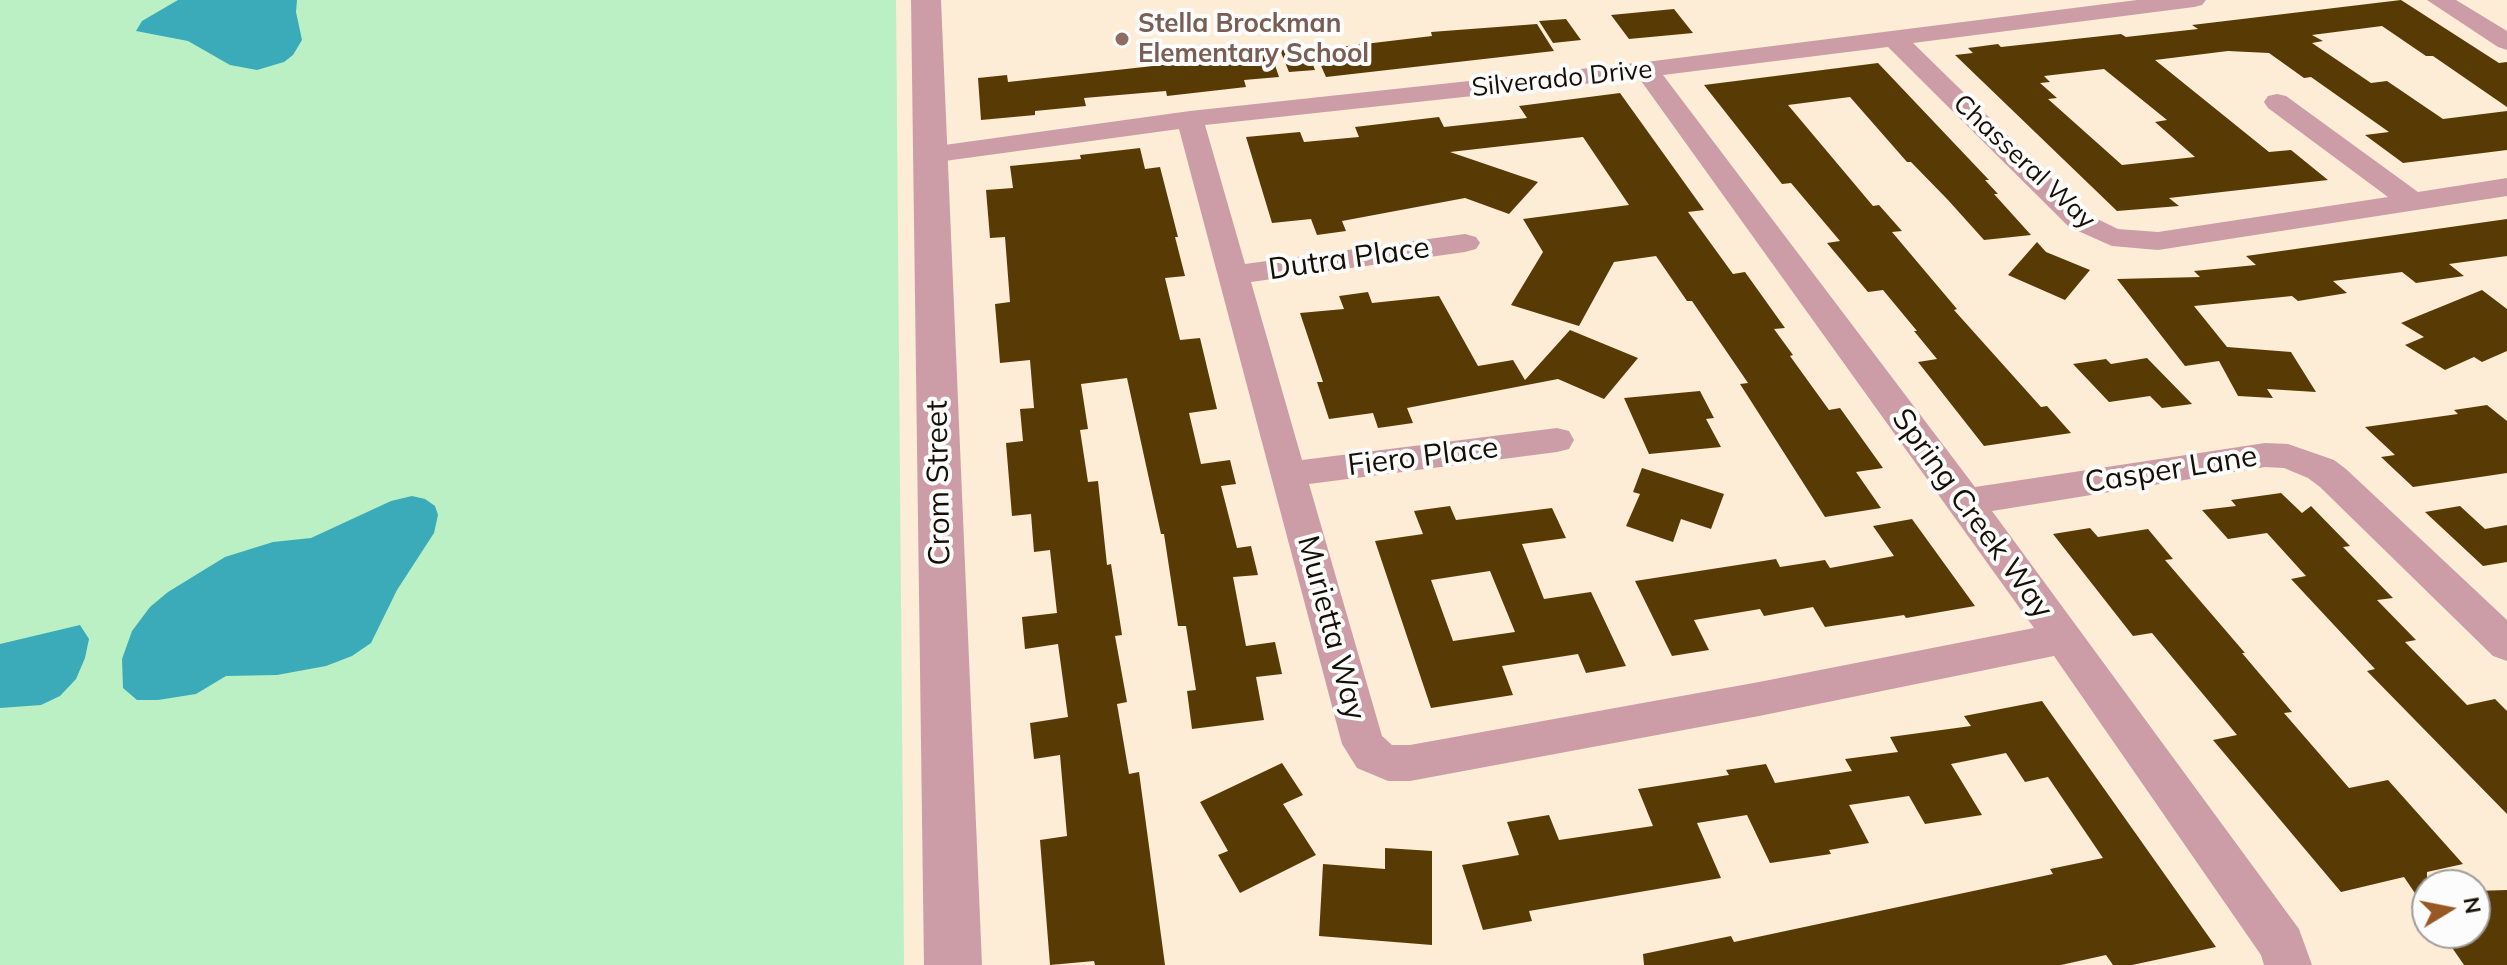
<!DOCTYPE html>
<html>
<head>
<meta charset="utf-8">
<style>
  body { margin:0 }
  #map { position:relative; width:2507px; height:965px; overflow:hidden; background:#fdecd6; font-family:Mulish,sans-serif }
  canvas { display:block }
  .north { position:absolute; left:2411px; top:869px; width:80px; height:80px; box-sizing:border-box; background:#fcfcfc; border:2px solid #a09d9a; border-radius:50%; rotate:80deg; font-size:22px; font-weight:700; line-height:32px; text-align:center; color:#160f06 }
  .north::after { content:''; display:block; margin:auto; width:28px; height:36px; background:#985823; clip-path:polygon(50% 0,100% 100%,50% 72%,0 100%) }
</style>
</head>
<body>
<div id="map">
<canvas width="2507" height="965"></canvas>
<div class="north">N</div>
</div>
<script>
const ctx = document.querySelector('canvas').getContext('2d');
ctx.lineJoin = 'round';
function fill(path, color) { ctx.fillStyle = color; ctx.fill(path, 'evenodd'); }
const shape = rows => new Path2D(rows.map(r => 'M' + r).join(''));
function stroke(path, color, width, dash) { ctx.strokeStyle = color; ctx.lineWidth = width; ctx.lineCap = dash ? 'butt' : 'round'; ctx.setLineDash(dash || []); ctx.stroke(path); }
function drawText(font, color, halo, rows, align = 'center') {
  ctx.font = font + ' Mulish,sans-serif'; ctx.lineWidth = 8; ctx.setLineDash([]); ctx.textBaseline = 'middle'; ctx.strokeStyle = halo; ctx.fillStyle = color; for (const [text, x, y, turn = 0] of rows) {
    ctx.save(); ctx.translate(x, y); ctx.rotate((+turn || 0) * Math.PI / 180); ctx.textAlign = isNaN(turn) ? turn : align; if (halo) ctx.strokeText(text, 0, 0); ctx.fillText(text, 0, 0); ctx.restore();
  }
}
fill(shape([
  [0,0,896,0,904,965,0,965]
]), '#baf0c3');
fill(shape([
  [178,0,297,0,296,12,302,40,293,55,284,62,257,70,230,65,188,41,136,31,142,21],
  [412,496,425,499,435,506,438,515,434,533,397,590,371,643,352,656,326,666,277,675,226,676,196,694,158,700,137,700,123,688,122,659,132,631,150,607,168,592,225,557,273,542,311,538,391,501],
  [80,625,89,639,85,658,76,679,60,696,41,705,0,708,0,644]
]), '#3babba');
fill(shape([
  [2401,0,2499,63,2507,62,2507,107,2433,56,2426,56,2382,26,2312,35,2323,41,2312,43,2371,83,2387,81,2443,119,2507,111,2507,150,2403,163,2365,135,2389,132,2311,77,2304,78,2269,53,2228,51,2155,60,2269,152,2291,150,2328,180,2169,198,2179,206,2117,211,1955,55,1973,53,1968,48,1998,44,2001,47,2121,34,2126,37,2198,29,2192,25],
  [2104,69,2167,120,2155,122,2195,157,2122,165,2048,99,2057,98,2040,83,2050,82,2044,76],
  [1674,9,1693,33,1629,39,1611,15],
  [1566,19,1581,40,1553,43,1539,21],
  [1537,24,1554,51,1326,77,1314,50,1432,36,1431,32],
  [1306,47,1315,70,1289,72,1280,50],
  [1271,53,1279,77,1244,80,1246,87,1167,96,1166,91,1084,98,1086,106,1035,111,1035,115,981,120,978,78,1007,75,1008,82],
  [1878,63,1989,180,1985,180,1998,194,1994,194,2031,235,1984,240,1948,200,1911,162,1907,162,1850,97,1788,105,1873,206,1879,205,1902,231,1892,232,1957,309,1954,310,2041,407,2047,406,2071,433,1984,446,1918,362,1937,359,1914,331,1917,331,1883,290,1868,292,1827,243,1840,241,1791,183,1782,184,1704,85],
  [1620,93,1704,210,1688,212,1733,274,1745,272,1785,328,1774,329,1793,355,1790,356,1829,410,1840,408,1883,468,1856,472,1881,508,1825,517,1740,384,1748,383,1692,301,1687,301,1656,256,1614,262,1579,326,1511,305,1543,252,1523,219,1629,205,1583,137,1450,152,1538,182,1509,214,1465,198,1342,221,1346,231,1317,235,1311,219,1272,223,1246,137,1300,132,1304,142,1359,137,1355,127,1439,117,1444,127,1527,118,1519,106],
  [1140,148,1145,169,1160,167,1178,237,1175,237,1185,276,1165,278,1180,340,1200,338,1217,409,1189,413,1201,464,1230,460,1236,484,1221,486,1237,548,1251,546,1258,575,1233,577,1246,646,1275,642,1282,674,1256,677,1264,720,1192,729,1187,691,1196,690,1186,626,1178,626,1164,534,1161,534,1127,378,1081,384,1088,429,1080,430,1088,482,1098,481,1107,565,1111,564,1122,635,1115,636,1127,702,1117,704,1129,774,1139,772,1165,965,1095,965,1094,961,1050,965,1040,840,1067,836,1060,755,1034,759,1030,723,1068,717,1058,644,1025,649,1022,617,1057,613,1050,550,1034,552,1031,514,1012,516,1006,443,1023,441,1020,409,1034,408,1030,360,1000,363,995,304,1010,302,1005,237,990,238,986,190,1013,188,1010,166,1081,159,1080,155],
  [2507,219,2507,256,2449,264,2464,276,2416,283,2402,272,2333,281,2347,293,2298,301,2292,296,2194,306,2227,347,2291,352,2316,392,2267,389,2273,398,2238,396,2219,361,2185,366,2117,279,2200,277,2194,271,2256,265,2246,256],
  [2037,242,2046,252,2090,270,2065,300,2008,275],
  [2482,290,2507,309,2507,351,2482,362,2474,357,2445,370,2405,345,2424,337,2401,323],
  [1368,292,1372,303,1439,296,1478,366,1513,360,1525,380,1570,330,1638,358,1604,399,1558,379,1407,408,1413,423,1378,428,1373,413,1329,419,1317,382,1323,382,1300,313,1344,309,1339,296],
  [2147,358,2192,404,2162,408,2150,396,2109,402,2073,364,2106,359,2111,364],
  [1700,391,1714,418,1706,419,1721,447,1649,454,1624,398],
  [2487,405,2507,421,2507,473,2413,487,2381,457,2395,455,2365,427,2458,414,2454,410],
  [1642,468,1724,494,1711,529,1681,519,1673,542,1626,526,1640,494,1633,492],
  [2281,493,2302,513,2311,506,2350,546,2343,547,2393,598,2377,600,2416,640,2405,642,2467,705,2495,699,2507,711,2507,814,2367,671,2375,669,2291,579,2306,576,2267,533,2228,539,2202,510,2236,506,2231,500],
  [1450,506,1456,520,1552,508,1566,538,1522,544,1544,599,1591,592,1626,666,1586,673,1578,654,1502,666,1513,695,1431,708,1375,541,1423,534,1414,511],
  [1490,571,1515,632,1453,641,1431,580],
  [2460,506,2485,529,2507,525,2507,562,2483,566,2425,512],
  [1912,519,1975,606,1906,618,1904,615,1825,627,1813,607,1764,616,1760,609,1694,620,1709,650,1672,656,1635,581,1776,559,1780,567,1825,560,1830,568,1894,556,1873,526],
  [2090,528,2098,537,2148,529,2173,559,2165,560,2245,653,2242,653,2292,712,2284,713,2349,788,2388,780,2463,864,2427,872,2427,911,2404,877,2341,892,2213,740,2237,735,2152,633,2133,636,2053,534],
  [2042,701,2216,947,2132,965,2113,965,2106,955,2061,965,1644,965,1643,954,1731,936,1734,942,2053,874,2050,869,2103,858,2048,777,2025,782,2006,753,1951,764,1982,815,1925,824,1909,796,1849,805,1869,843,1829,850,1831,854,1770,863,1747,815,1697,823,1721,878,1529,911,1532,921,1483,930,1462,865,1519,855,1507,822,1549,815,1559,840,1653,826,1638,789,1729,775,1726,770,1766,764,1775,783,1852,771,1845,759,1898,752,1890,737,1971,726,1964,716],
  [1282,763,1303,795,1283,804,1316,855,1240,893,1218,855,1228,851,1200,802],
  [1385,848,1432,851,1432,945,1319,936,1323,864,1385,869],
  [2507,890,2507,965,2464,965,2442,933,2475,933,2475,891]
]), '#583a05');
fill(shape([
  [2137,0,2206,0,2202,5,2194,7,1913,43,2089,215,2118,229,2158,232,2388,197,2268,108,2264,102,2268,96,2277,94,2286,96,2418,192,2507,178,2507,196,2158,250,2112,246,2069,227,1888,47,1663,75,1975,487,2265,443,2288,444,2334,460,2346,469,2507,620,2507,661,2493,656,2320,487,2308,478,2284,468,2265,467,1992,511,2299,929,2312,965,2264,965,2261,955,2054,656,1759,716,1410,781,1388,781,1357,768,1342,744,1179,129,930,163,920,161,916,155,920,149,930,147,1190,111,1646,62,2137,0],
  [1639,78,2034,628,1759,682,1410,745,1392,745,1382,736,1309,484,1557,452,1569,449,1574,440,1569,431,1557,428,1302,460,1251,282,1465,252,1476,249,1480,243,1476,237,1465,234,1245,264,1205,125,1639,78],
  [2427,0,2456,0,2507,31,2507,50,2498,47,2427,0]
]), '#cc9da6');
fill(shape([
  [911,0,941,0,982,965,924,965,911,0]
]), '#cc9da6');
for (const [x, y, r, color] of [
  [1122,39,8,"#8d6e63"]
]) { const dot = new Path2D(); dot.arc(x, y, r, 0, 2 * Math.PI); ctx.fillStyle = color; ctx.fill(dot); stroke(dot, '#fcfcfc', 3); }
drawText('bold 26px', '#785e54', '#fcfcfc', [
  ["Stella Brockman",1138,24],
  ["Elementary School",1138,54]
], 'left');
drawText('26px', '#160f06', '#fcfcfc', [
  ["Silverado Drive",1562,79,-6],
  ["Chasseral Way",2024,162,43]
]);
drawText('30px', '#160f06', '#fcfcfc', [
  ["Dutra Place",1349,259,-8],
  ["Fiero Place",1423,457,-7],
  ["Casper Lane",2171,470,-9],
  ["Crom Street",939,483,-91],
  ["Spring Creek Way",1972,514,54],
  ["Murietta Way",1331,628,75]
]);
</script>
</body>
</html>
